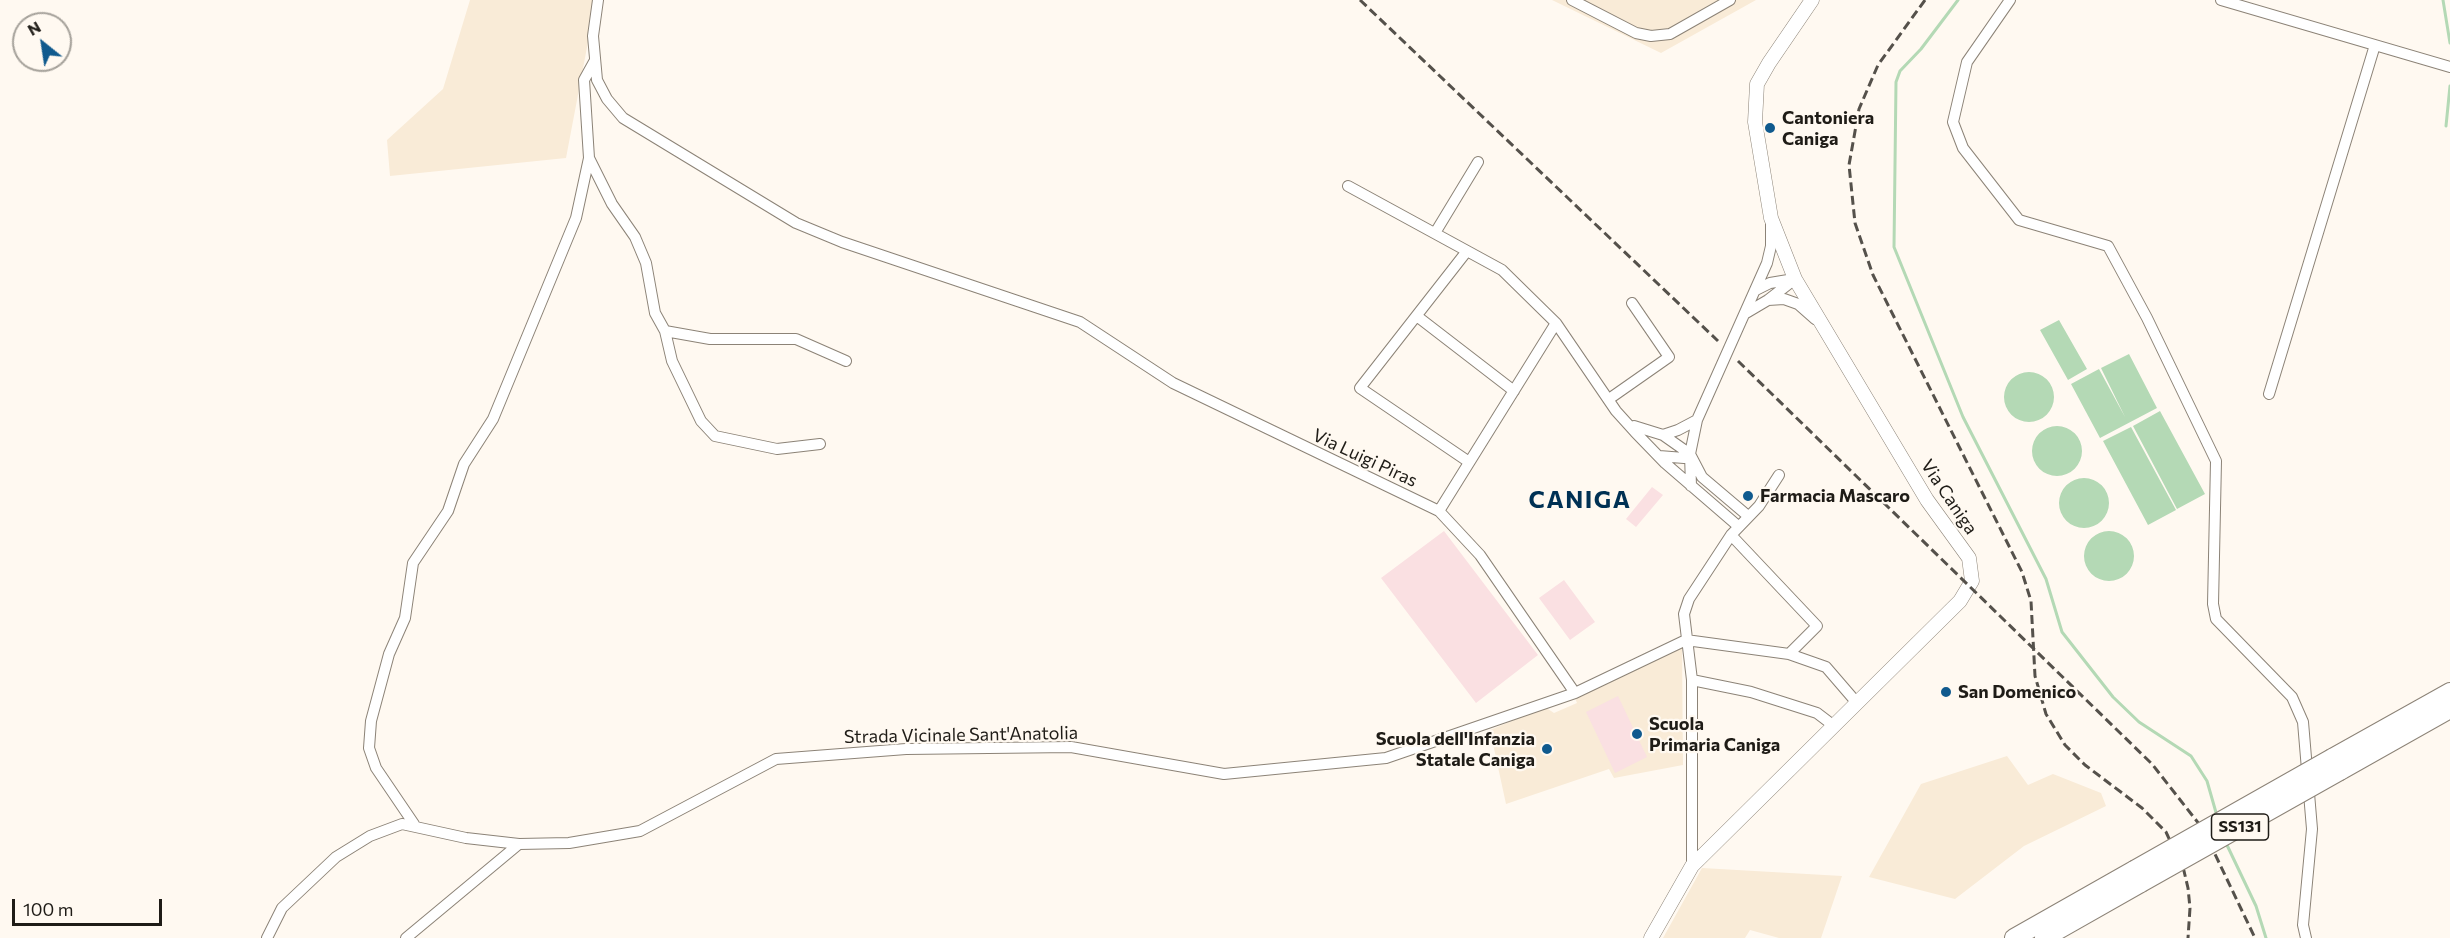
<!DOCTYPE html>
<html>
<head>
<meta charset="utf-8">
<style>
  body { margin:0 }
  #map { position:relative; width:2450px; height:938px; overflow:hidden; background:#fff9f1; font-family:Commissioner,sans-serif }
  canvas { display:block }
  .north { position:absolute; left:12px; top:12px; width:60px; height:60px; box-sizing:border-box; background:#fff9f1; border:2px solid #a5a19a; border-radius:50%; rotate:330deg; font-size:16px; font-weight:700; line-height:24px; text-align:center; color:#1f1c17 }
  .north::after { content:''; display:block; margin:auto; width:21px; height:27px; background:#105a8e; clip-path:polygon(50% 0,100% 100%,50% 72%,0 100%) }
  .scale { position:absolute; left:12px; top:899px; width:150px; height:27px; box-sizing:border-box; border:3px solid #1f1c17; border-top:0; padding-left:8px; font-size:18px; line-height:21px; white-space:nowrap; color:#1f1c17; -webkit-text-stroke:4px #fff9f1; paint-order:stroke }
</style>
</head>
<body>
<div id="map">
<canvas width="2450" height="938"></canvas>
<div class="north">N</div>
<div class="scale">100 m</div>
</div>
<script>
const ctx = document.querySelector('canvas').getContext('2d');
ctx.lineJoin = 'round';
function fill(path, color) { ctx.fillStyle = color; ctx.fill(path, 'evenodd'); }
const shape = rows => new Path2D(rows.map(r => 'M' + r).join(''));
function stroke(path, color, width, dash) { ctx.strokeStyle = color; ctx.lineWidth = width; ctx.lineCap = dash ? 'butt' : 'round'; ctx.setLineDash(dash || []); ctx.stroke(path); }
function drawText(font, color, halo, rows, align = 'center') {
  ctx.font = font + ' Commissioner,sans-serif'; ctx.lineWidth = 4.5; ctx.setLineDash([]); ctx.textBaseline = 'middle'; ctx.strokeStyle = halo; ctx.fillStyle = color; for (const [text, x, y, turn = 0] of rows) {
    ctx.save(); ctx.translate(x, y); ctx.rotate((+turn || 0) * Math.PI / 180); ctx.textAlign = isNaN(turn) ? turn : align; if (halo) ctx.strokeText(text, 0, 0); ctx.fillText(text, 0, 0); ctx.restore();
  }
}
fill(shape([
  [470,0,596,0,566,158,390,176,387,140,443,89],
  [1552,0,1756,0,1661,53],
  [1682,647,1683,765,1614,778,1609,769,1506,804,1490,730,1545,707,1554,713,1577,703,1575,698],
  [2007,756,2028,785,2053,774,2101,793,2106,806,2024,846,1955,899,1869,877,1921,784],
  [1702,868,1842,876,1821,938,1779,938,1750,930,1745,938,1663,938]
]), '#f9ebd7');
fill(shape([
  [1652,487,1663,495,1636,527,1626,519],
  [1444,531,1538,655,1476,703,1381,578],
  [1564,580,1595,622,1570,640,1539,598],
  [1618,696,1647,757,1615,773,1586,712]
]), '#fae0e2');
fill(shape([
  [2059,320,2087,369,2068,380,2040,330],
  [2129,354,2157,408,2100,438,2071,384,2099,369,2125,417,2101,368],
  '2004 397a25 25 0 1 1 50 0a25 25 0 1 1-50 0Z',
  [2160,411,2205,494,2177,509,2133,426],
  '2032 451a25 25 0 1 1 50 0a25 25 0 1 1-50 0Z',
  [2131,427,2176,510,2148,525,2103,441],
  '2059 503a25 25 0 1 1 50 0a25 25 0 1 1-50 0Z',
  '2084 556a25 25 0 1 1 50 0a25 25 0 1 1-50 0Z'
]), '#b4d9b5');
stroke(shape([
  [1958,0,1921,49,1900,71,1896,82,1894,247,1963,417,2046,579,2062,632,2113,697,2139,722,2191,756,2207,781,2217,816],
  [2443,0,2450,43],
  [2446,126,2450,86],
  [2226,843,2256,906,2266,938]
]), '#b4d9b5', 3);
const street = shape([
  [598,0,593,36,597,80,607,99,623,118,796,223,842,242,1080,322,1173,383,1439,511,1480,555,1575,693],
  [1572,0,1636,33,1651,36,1670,34,1730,0],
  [2010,0,1967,62,1953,122,1963,148,2019,220,2108,246,2147,318,2216,461,2213,604,2216,619,2292,697,2303,722,2312,829,2303,925,2306,938],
  [2221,0,2450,67],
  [589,158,612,204,635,237,646,263,655,313,665,331,710,339,796,339,846,361],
  [1348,186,1502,270,1556,323,1616,411,1635,432,1665,463,1738,526],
  [1435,233,1478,162],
  [1467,251,1360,388,1469,462],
  [1756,290,1770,283,1794,279],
  [1768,300,1784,299,1798,304,1815,319],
  [1746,313,1768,300,1795,279],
  [1418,317,1514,391],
  [665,331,672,361,701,421,715,436,777,449,820,444],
  [2269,394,2375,45],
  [1609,399,1669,357,1632,303],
  [1634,426,1663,435,1678,430,1697,420],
  [1663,435,1690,454,1702,477,1748,516],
  [1659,456,1684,458,1690,454],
  [1691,486,1690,454,1697,420,1767,263,1771,246,1771,224],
  [1439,511,1556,323],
  [1731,535,1817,626,1789,654],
  [1692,680,1751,692,1817,713,1834,726],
  [414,824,376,768,369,748,371,721,389,654,405,618,413,563,448,511,464,464,493,419,576,218,589,158,584,80,594,62],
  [1692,866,1692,680,1684,614,1689,599,1731,535,1759,506,1779,475],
  [267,938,282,908,336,857,370,836,402,824,466,838,519,844],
  [406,938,519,844,569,843,640,831,776,759,906,749,1071,747,1224,774,1386,758,1575,693,1686,640,1789,654,1826,667,1857,703]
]);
const secondary = shape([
  [1651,938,1692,866,1960,601,1972,581,1969,558,1927,500,1795,279,1771,218,1755,122,1757,84,1769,63,1812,0]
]);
const highway = shape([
  [2332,758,2450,692],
  [2340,771,2450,709],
  [2014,938,2134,870],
  [2044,938,2141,883]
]);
stroke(street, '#8c8377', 12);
stroke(secondary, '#8c8377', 15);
stroke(highway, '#8c8377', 20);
stroke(street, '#fff', 10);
stroke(secondary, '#fff', 14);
stroke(highway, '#fff', 18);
stroke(shape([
  [1360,0,1718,341],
  [1925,0,1878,65,1859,109,1849,165,1855,223,1873,275,2022,572,2031,601,2035,676,2046,714,2065,745,2085,765,2142,808,2166,832,2184,871,2188,888,2190,908,2188,938],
  [1738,361,2152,764,2203,829,2255,938]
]), '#55514b', 3, [9, 4.5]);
const highwayBridge = shape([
  [2134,870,2332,758],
  [2141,883,2340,771]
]);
stroke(highwayBridge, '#8c8377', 20, []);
stroke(highwayBridge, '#fff', 18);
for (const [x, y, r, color] of [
  [1770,128,6,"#105a8e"],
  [1748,496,6,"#105a8e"],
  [1946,692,6,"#105a8e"],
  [1637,734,6,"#105a8e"],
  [1547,749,6,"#105a8e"]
]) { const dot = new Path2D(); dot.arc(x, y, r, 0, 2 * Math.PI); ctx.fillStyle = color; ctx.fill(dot); stroke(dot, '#fff9f1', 2); }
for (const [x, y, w] of [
  [2240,827,57]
]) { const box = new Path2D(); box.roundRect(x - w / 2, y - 13, w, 26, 4.5); ctx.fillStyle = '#fff9f1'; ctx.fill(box); stroke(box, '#1f1c17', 1.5); }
drawText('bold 16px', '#1f1c17', null, [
  ["SS131",2240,827]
]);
drawText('bold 18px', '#1f1c17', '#fff9f1', [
  ["Cantoniera",1782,118],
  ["Caniga",1782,139],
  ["Farmacia Mascaro",1760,496],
  ["San Domenico",1958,692],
  ["Scuola",1649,724],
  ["Primaria Caniga",1649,745],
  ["Scuola dell'Infanzia",1535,739,"right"],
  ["Statale Caniga",1535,760,"right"]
], 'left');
drawText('18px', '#1f1c17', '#fff9f1', [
  ["Via Luigi Piras",1365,458,25],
  ["Via Caniga",1949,497,56],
  ["Strada Vicinale Sant'Anatolia",961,735,-1]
]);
ctx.letterSpacing = '1.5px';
drawText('bold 24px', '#003154', '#fff9f1', [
  ["CANIGA",1580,500]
]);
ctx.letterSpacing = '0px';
</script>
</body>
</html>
